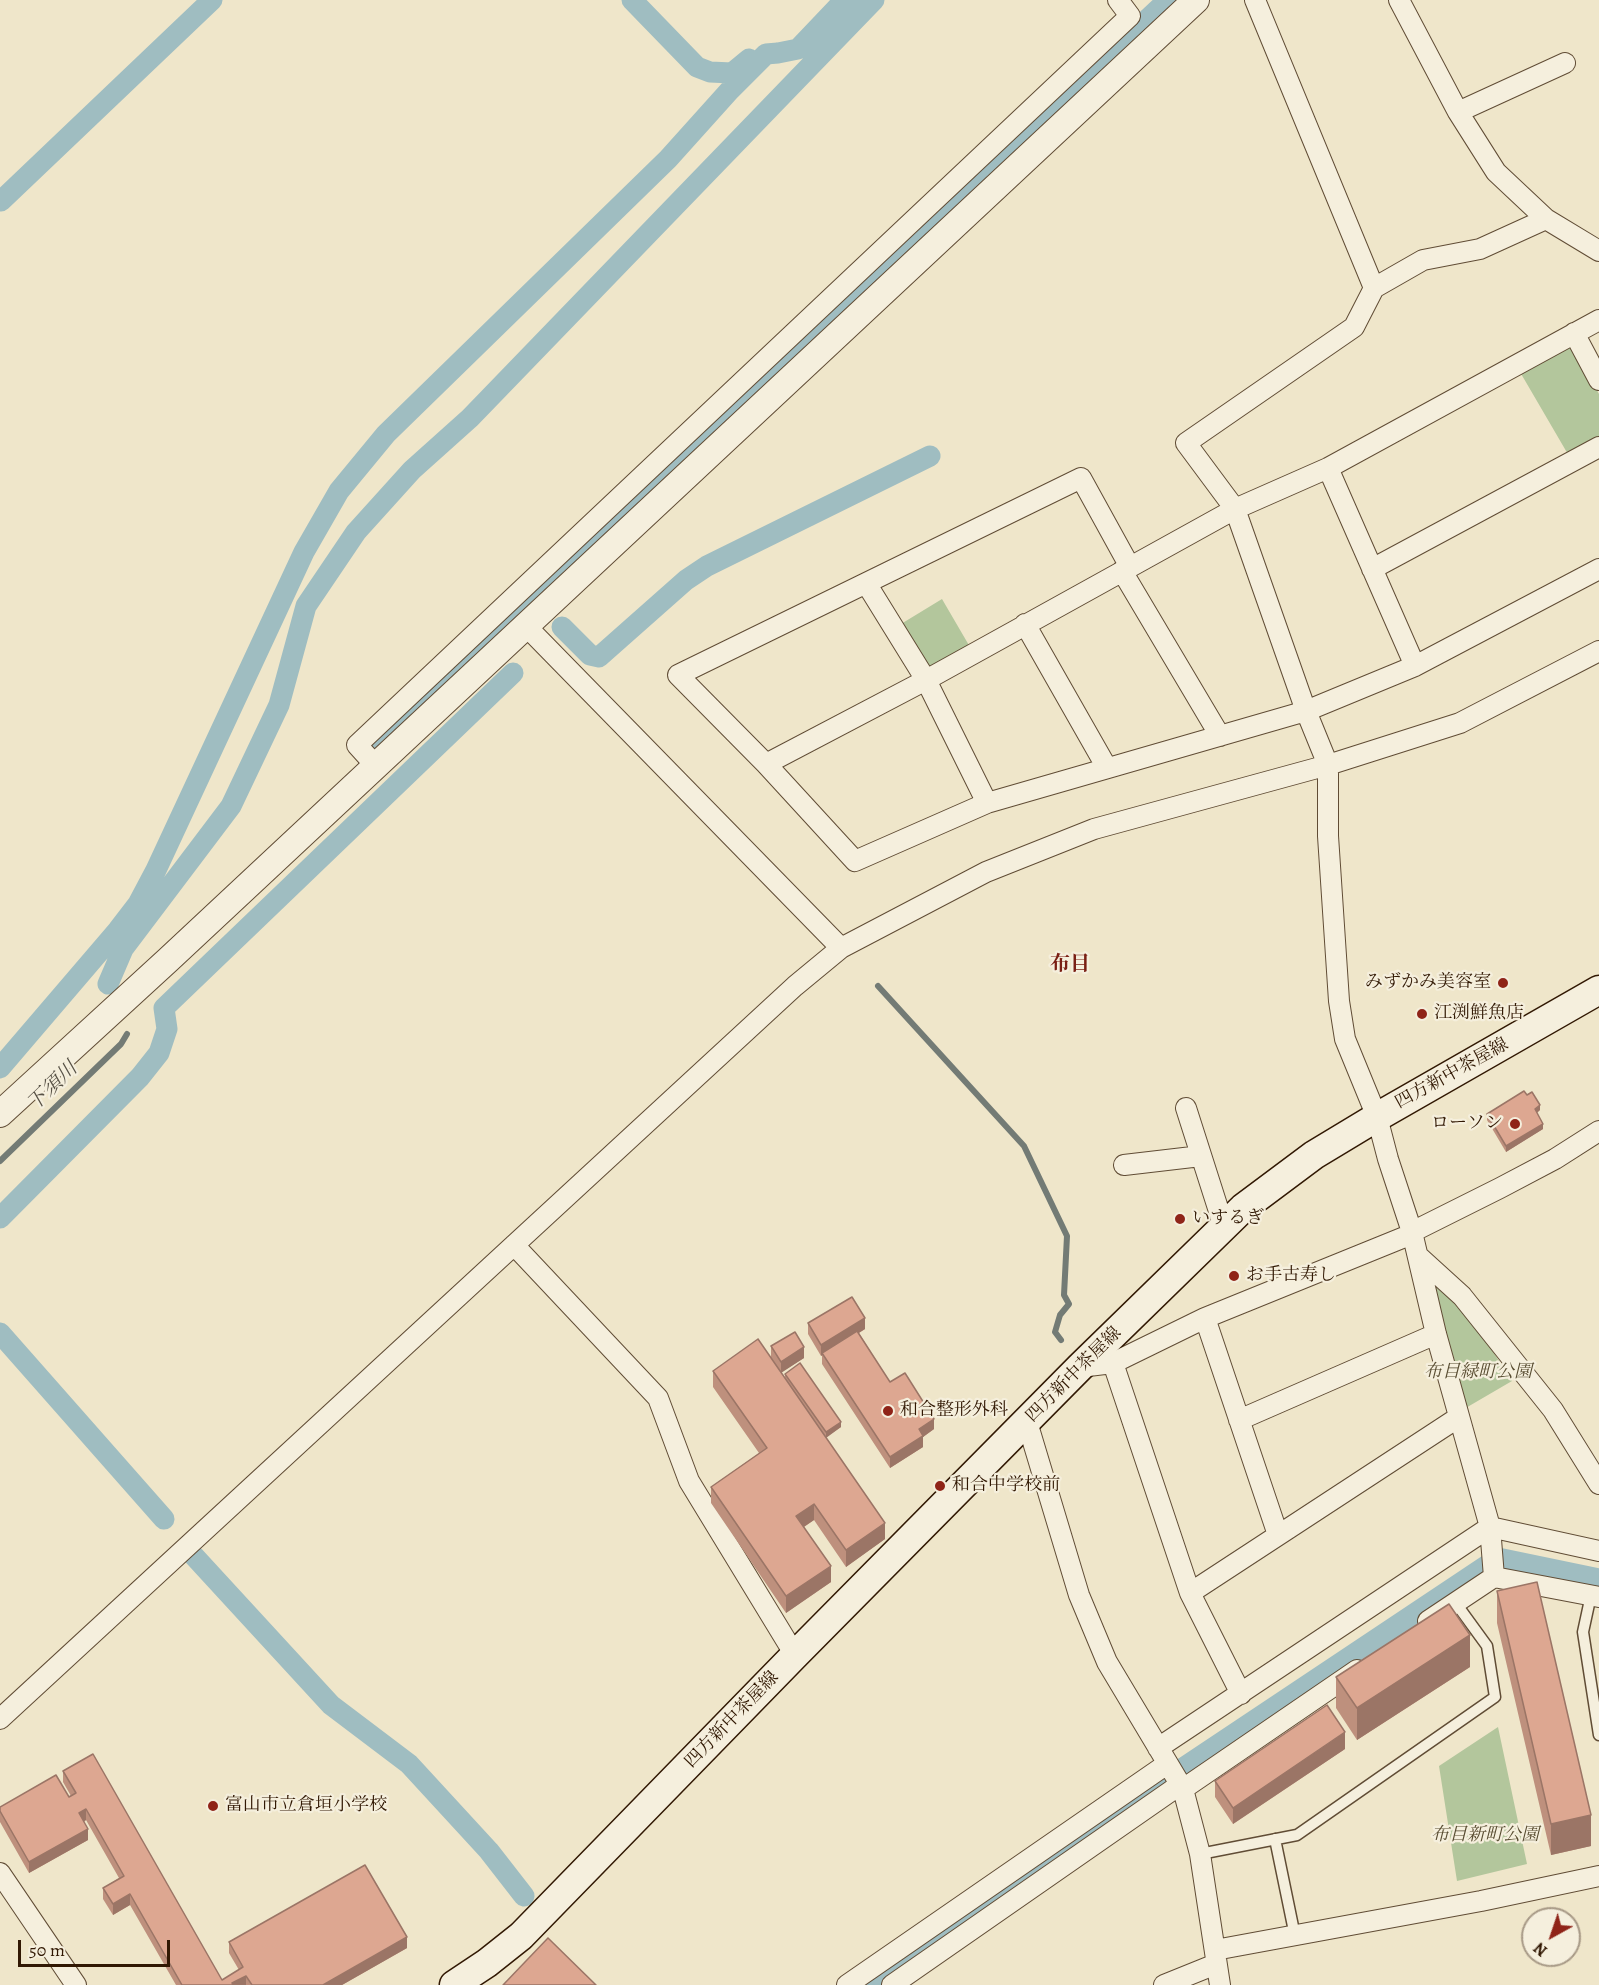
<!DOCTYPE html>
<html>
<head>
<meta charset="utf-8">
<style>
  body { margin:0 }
  #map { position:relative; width:1599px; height:1985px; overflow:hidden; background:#efe6ca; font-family:Alegreya,serif }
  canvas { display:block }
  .north { position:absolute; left:1521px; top:1907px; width:60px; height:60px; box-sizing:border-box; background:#f5efdd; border:2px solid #a79986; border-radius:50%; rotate:220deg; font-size:16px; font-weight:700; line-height:24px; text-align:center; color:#311803 }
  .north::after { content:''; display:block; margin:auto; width:21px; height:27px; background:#8f2418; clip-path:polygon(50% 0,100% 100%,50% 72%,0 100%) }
  .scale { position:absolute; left:18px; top:1940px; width:152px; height:27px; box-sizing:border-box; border:3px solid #311803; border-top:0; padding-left:8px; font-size:18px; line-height:21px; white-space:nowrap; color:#311803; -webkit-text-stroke:4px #f5efdd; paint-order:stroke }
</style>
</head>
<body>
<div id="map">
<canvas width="1599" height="1985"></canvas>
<div class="north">N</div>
<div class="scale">50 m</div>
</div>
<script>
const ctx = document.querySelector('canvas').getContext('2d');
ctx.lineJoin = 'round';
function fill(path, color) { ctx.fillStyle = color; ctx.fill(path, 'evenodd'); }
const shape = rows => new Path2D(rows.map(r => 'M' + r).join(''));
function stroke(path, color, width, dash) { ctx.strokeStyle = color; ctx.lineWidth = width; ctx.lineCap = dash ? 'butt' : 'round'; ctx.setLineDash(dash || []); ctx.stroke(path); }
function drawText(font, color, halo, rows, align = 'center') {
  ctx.font = font + ' Alegreya,"Noto Serif JP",serif'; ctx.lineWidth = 4.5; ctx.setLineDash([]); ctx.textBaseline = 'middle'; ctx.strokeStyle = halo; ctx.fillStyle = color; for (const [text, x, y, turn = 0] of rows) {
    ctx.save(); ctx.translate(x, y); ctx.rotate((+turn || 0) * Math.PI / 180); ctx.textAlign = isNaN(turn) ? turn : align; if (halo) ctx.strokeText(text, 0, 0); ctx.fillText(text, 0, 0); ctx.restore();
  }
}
fill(shape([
  [1571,342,1599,394,1599,439,1569,456,1520,372],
  [942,599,970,647,928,669,901,624],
  [1427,1271,1459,1299,1512,1381,1464,1409],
  [1498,1727,1527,1864,1457,1881,1439,1766]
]), '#b3c69c');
stroke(shape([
  [878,986,1024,1146,1067,1236,1064,1295,1069,1304,1060,1315,1055,1332,1061,1340],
  [0,1161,121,1044,127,1034]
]), '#737b75', 6);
stroke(shape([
  [632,0,697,67,710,72,732,73,749,59],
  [1,201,212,0],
  [562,627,590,655,599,657,686,580,707,566,930,456],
  [379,739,1168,0],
  [108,984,123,949,231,806,279,705,306,606,356,532,412,470,470,418,874,0],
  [0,1068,118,930,138,904,156,870,304,552,339,491,386,434,668,159,730,90,766,54,778,53,798,49,837,8,850,0],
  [0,1218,140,1077,159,1053,167,1029,164,1008,513,673],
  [0,1333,164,1519],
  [194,1556,331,1705,409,1764,489,1851,524,1896],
  [871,1985,1156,1786,1498,1558,1599,1579]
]), '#9fbdc1', 21);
const service = shape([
  [1591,1595,1583,1632,1599,1735],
  [1275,1839,1295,1936],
  [1200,1854,1297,1835,1495,1697,1487,1646,1455,1602]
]);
const minor = shape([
  [1255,0,1374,288],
  [1399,0,1458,112,1496,172,1546,219,1599,251],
  [1458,112,1565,63],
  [1599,320,1328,468,1235,509,926,680,766,764,855,861,987,803,1306,711,1415,666,1599,569],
  [1574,333,1599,380],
  [1328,468,1415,666],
  [1372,569,1599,447],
  [1122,571,1220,736],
  [866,583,926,680,987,803],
  [1025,624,1107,768],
  [526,626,841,948],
  [766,764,678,675,1081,478,1130,567],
  [376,766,357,745,1130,16,1118,0],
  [1186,1108,1224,1227],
  [1124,1165,1201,1156],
  [1412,1232,1500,1188,1555,1159,1599,1131],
  [514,1245,658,1398,689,1481,795,1655],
  [1418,1256,1462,1296,1553,1410,1599,1484],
  [1205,1318,1278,1535],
  [1113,1363,1190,1593],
  [1080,1367,1113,1363,1205,1318,1412,1234],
  [1239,1420,1436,1334],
  [1027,1422,1079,1595,1107,1662,1183,1789,1200,1854,1220,1985],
  [1494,1577,1490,1527,1436,1334,1412,1232,1388,1159,1377,1117,1345,1039,1339,1001,1328,836,1328,765,1306,711,1235,509,1186,443,1354,327,1374,288,1423,260,1480,249,1546,219],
  [1428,1621,1494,1577,1599,1597],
  [1241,1694,1190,1593,1459,1417],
  [0,1719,795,986,841,948,986,872,1094,829,1328,765,1460,723,1599,651],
  [1158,1748,1490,1527,1599,1551],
  [1183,1789,1357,1670],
  [0,1873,76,1985],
  [1215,1950,1481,1901,1599,1876],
  [847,1985,1167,1764],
  [892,1985,1181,1784],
  [1164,1985,1216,1964]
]);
const tertiary = shape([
  [0,1114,168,960,1196,0]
]);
const secondary = shape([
  [454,1985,487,1963,521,1936,795,1655,1080,1367,1243,1208,1314,1155,1377,1117,1599,990]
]);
stroke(service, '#604c35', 13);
stroke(minor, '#604c35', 22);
stroke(tertiary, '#604c35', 28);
stroke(secondary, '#311803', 31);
stroke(service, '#f5efdd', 10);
stroke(minor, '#f5efdd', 20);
stroke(tertiary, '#f5efdd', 26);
stroke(secondary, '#f5efdd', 28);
fill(shape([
  [1540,1110,1537,1113,1543,1129,1506,1152,1487,1120,1487,1114],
  [808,1323,865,1329,859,1333,890,1382,934,1429,923,1437,923,1447,890,1468,822,1364,822,1355,821,1356,808,1334],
  [771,1346,804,1358,781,1372,785,1378,785,1374,841,1427,826,1437,885,1539,846,1567,814,1520,804,1527,831,1582,786,1613,711,1503,711,1487,759,1453,713,1387,713,1371,771,1357],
  [1497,1591,1591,1846,1551,1855,1497,1623],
  [1470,1667,1357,1740,1336,1708,1336,1677],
  [1345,1749,1233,1824,1215,1797,1215,1781],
  [63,1771,222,1980,239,1970,229,1953,229,1942,407,1948,342,1985,176,1985,130,1905,113,1915,103,1899,103,1888,119,1878,86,1820,84,1822,88,1840,29,1873,0,1822,0,1807,69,1797,71,1796,63,1782]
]), '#be907d');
fill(shape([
  [1540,1105,1540,1110,1535,1114,1535,1109],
  [1543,1124,1543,1129,1506,1152,1506,1146],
  [865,1318,865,1329,821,1356,821,1345],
  [804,1347,804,1358,781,1373,781,1362],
  [934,1419,934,1429,923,1437,923,1447,890,1468,890,1457,919,1429],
  [841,1422,841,1427,826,1438,826,1432],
  [814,1504,814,1520,796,1532,796,1516],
  [885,1523,885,1539,846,1567,846,1550],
  [831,1566,831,1582,786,1613,786,1596],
  [1470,1635,1470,1667,1357,1740,1357,1708],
  [1345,1732,1345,1749,1233,1824,1233,1808],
  [86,1809,86,1820,79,1824,79,1813],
  [1591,1815,1591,1846,1551,1855,1551,1824],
  [88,1829,88,1840,29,1873,29,1862],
  [130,1894,130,1905,113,1915,113,1904],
  [407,1937,407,1948,342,1985,323,1985],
  [246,1976,246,1985,232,1985,232,1983]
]), '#9b7566');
const building = shape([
  [1524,1091,1527,1095,1532,1092,1540,1105,1535,1109,1543,1124,1506,1146,1487,1114,1524,1091],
  [852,1297,865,1318,821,1345,808,1323,852,1297],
  [857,1331,890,1382,905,1373,934,1419,919,1429,923,1436,890,1457,822,1353,857,1331],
  [795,1332,804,1347,781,1362,771,1346,795,1332],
  [758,1339,885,1523,846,1550,814,1504,796,1516,831,1566,786,1596,711,1487,767,1448,713,1371,758,1339],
  [800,1363,841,1422,826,1432,785,1374,800,1363],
  [1537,1582,1591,1815,1551,1824,1497,1591,1537,1582],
  [1449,1604,1470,1635,1357,1708,1336,1677,1449,1604],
  [1327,1705,1345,1732,1233,1808,1215,1781,1327,1705],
  [93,1754,222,1980,243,1967,229,1942,365,1865,407,1937,323,1985,252,1985,246,1976,232,1983,233,1985,182,1985,130,1894,113,1904,103,1888,124,1876,86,1809,79,1813,88,1829,29,1862,0,1811,0,1807,56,1775,69,1797,76,1793,63,1771,93,1754],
  [548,1938,596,1985,503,1985,548,1938]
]);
fill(building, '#dda791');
stroke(building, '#9b7566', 1.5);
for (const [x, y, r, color] of [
  [1503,983,6,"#8f2418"],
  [1422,1014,6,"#8f2418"],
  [1515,1124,6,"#8f2418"],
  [1180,1219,6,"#8f2418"],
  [1234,1276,6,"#8f2418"],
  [888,1411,6,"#8f2418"],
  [940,1486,6,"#8f2418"],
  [213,1806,6,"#8f2418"]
]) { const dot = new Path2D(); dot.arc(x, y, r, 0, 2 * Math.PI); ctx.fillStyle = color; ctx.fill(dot); stroke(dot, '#f5efdd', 2); }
drawText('18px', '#311803', '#f5efdd', [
  ["みずかみ美容室",1491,983,"right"],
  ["江渕鮮魚店",1434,1014],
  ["ローソン",1503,1124,"right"],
  ["いするぎ",1192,1219],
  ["お手古寿し",1246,1276],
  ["和合整形外科",900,1411],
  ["和合中学校前",952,1486],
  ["富山市立倉垣小学校",225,1806]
], 'left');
drawText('18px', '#311803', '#f5efdd', [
  ["四方新中茶屋線",1452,1074,-29],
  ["四方新中茶屋線",1074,1375,-45],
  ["四方新中茶屋線",732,1720,-46]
]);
drawText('italic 18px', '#584c31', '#f5efdd', [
  ["布目緑町公園",1478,1373],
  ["布目新町公園",1485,1836]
]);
drawText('bold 20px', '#7a1f14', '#f5efdd', [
  ["布目",1070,965]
]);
drawText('italic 20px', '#585246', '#f5efdd', [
  ["下須川",53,1087,-44]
]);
</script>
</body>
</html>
